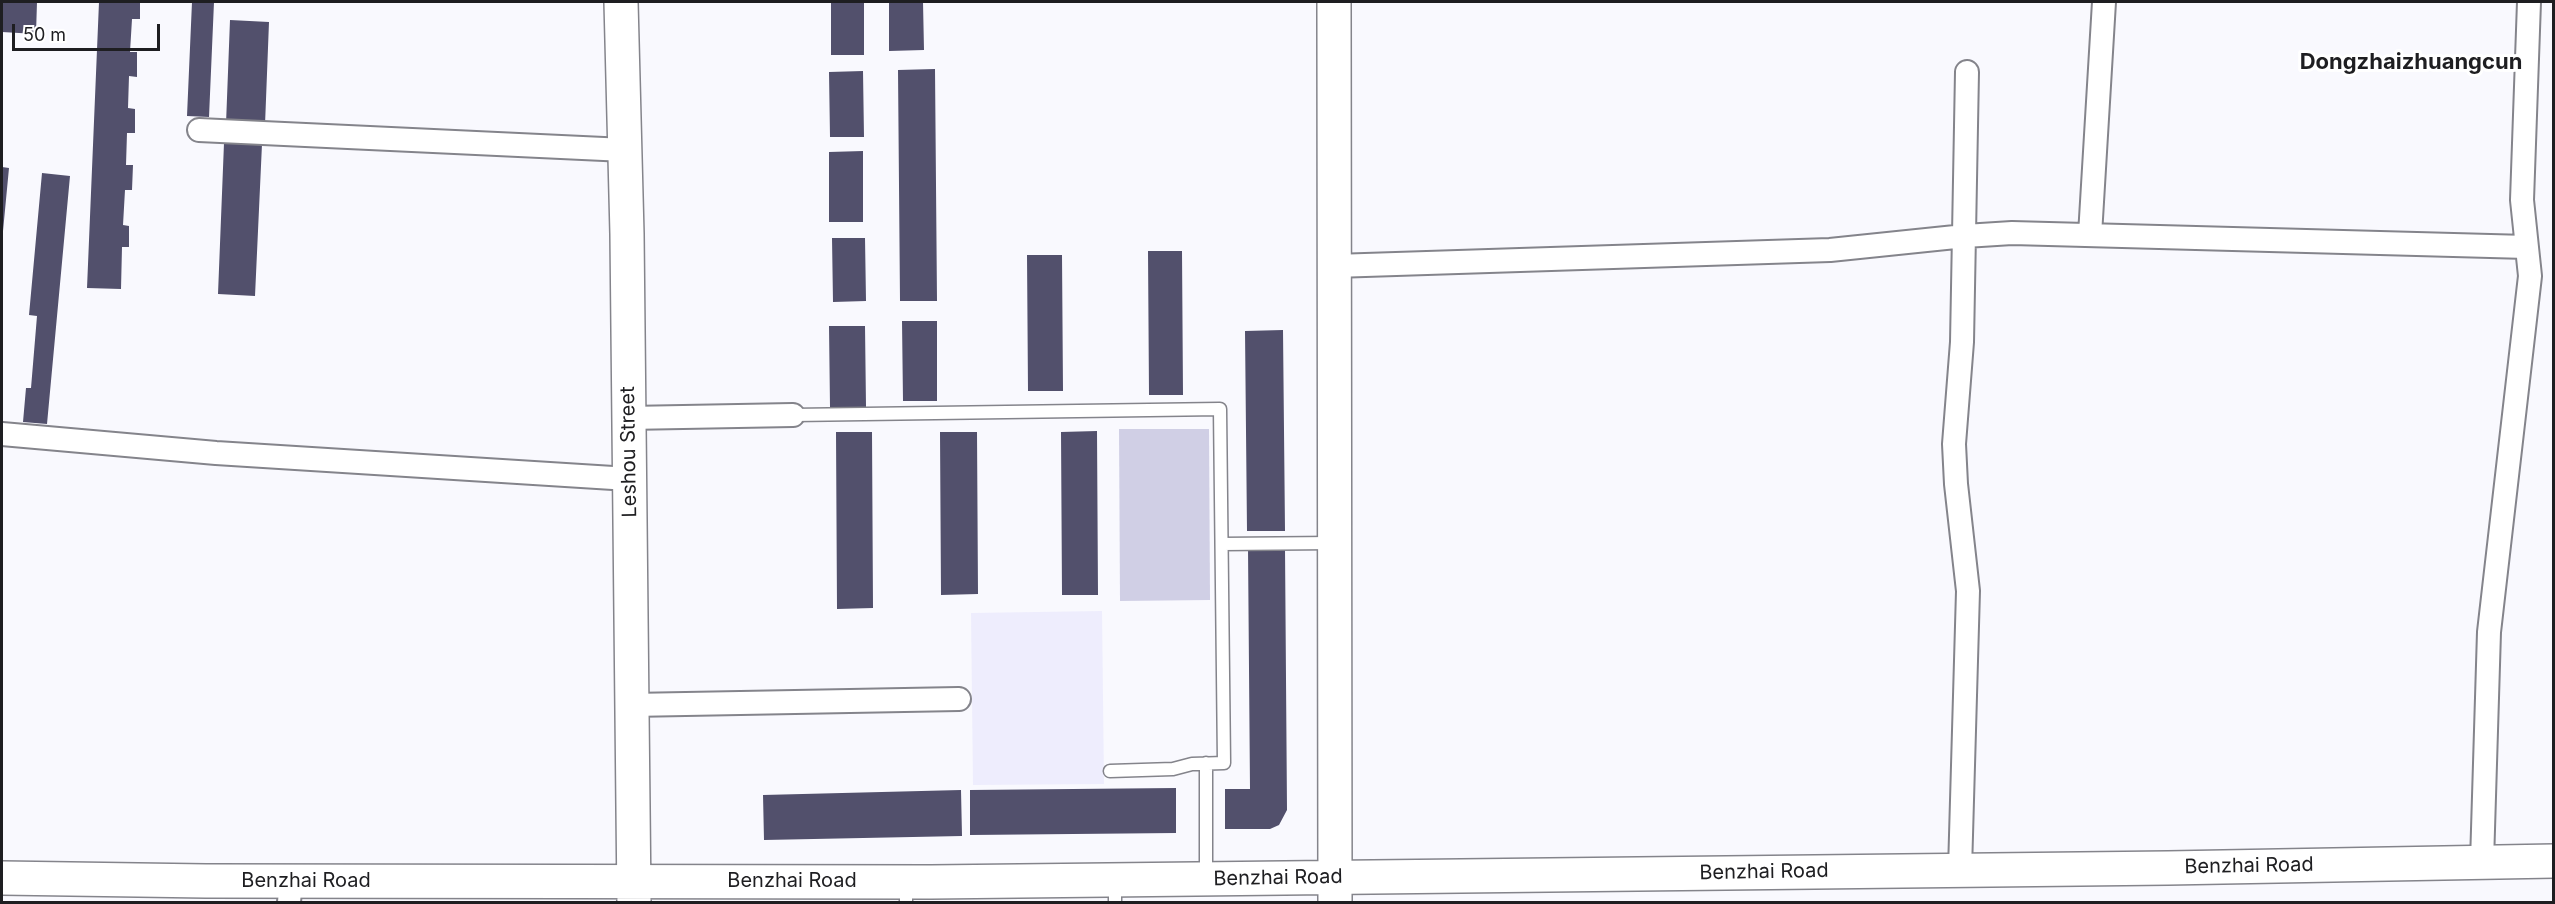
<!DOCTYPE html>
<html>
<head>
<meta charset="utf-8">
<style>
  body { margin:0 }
  #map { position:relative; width:2555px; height:904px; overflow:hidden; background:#f9f9fe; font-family:Inter,sans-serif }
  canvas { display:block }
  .frame { position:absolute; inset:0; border:3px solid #1e1e21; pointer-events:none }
  .scale { position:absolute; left:12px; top:24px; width:148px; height:27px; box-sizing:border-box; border:3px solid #1e1e21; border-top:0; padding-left:8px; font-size:18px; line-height:21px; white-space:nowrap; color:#1e1e21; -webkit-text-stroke:4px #fff; paint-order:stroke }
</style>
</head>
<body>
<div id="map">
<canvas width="2555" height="904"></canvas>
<div class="frame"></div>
<div class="scale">50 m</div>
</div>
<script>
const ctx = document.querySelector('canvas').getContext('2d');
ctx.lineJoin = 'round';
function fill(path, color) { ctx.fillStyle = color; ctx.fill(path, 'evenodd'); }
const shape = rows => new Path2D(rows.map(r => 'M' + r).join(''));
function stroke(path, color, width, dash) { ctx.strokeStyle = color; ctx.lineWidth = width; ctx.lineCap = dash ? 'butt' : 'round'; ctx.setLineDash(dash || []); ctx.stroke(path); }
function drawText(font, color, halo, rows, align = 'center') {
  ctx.font = font + ' Inter,sans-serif'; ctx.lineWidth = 6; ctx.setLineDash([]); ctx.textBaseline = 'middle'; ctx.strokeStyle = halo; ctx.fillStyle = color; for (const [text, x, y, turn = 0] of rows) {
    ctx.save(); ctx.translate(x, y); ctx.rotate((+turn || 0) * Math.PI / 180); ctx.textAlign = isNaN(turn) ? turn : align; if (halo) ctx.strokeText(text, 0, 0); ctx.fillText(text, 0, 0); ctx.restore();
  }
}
fill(shape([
  [1102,611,1104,784,973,785,971,613]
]), '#eeedfd');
fill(shape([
  [1119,429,1209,429,1210,600,1120,601]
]), '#d0cfe5');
fill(shape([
  [2,2,37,2,36,34,2,32],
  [99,2,140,2,140,19,132,19,130,52,137,52,137,77,129,76,128,108,135,109,135,133,127,133,126,165,133,165,132,190,125,190,123,225,129,226,129,247,122,247,121,289,87,288],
  [192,2,214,2,209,117,187,116],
  [831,2,864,2,864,55,831,55],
  [889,2,923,2,924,50,889,51],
  [230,20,269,22,265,125,226,124],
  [935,69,937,301,900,301,898,70],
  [863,71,864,137,830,137,829,72],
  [224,143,262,144,255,296,218,294],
  [863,151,863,222,829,222,829,152],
  [2,167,9,168,3,231,2,231],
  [42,173,70,176,47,424,23,422,26,388,31,388,37,316,29,315],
  [832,238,865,238,866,301,833,302],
  [1148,251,1182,251,1183,395,1149,395],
  [1027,255,1062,255,1063,391,1028,391],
  [902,321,937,321,937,401,903,401],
  [829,326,865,326,866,407,830,407],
  [1283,330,1285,531,1247,531,1245,331],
  [1097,431,1098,595,1062,595,1061,432],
  [836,432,872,432,873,608,837,609],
  [940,432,977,432,978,594,941,595],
  [1248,548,1285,548,1287,810,1279,825,1270,829,1225,829,1225,789,1250,789],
  [1176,788,1176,833,970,835,970,790],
  [961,790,962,836,764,840,763,795]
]), '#52506c');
const lane = shape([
  [793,415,1220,409,1224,763,1192,764,1173,769,1110,771],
  [1222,544,1333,543],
  [1206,878,1206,763],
  [1115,881,1115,902],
  [906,883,906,902]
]);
const street = shape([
  [199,130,625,150],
  [2090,235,2104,2],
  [1334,266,1830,250,1965,236,2012,233,2527,247],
  [628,418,793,415],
  [2,434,216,453,629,479],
  [631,705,959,699],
  [2482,862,2489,632,2530,276,2522,200,2529,2],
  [1960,870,1968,591,1956,484,1954,444,1962,342,1967,72],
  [289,902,291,881]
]);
const secondary = shape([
  [621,2,627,234,634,902],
  [1334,2,1335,902],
  [2,878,206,881,931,882,2168,868,2554,861]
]);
stroke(lane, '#84848b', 15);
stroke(street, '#84848b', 26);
stroke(secondary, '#84848b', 36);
stroke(lane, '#fff', 12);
stroke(street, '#fff', 22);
stroke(secondary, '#fff', 33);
drawText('20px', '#1e1e21', '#fff', [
  ["Leshou Street",629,452,-91],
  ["Benzhai Road",2249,866,-1],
  ["Benzhai Road",1764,872,-1],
  ["Benzhai Road",1278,878,-1],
  ["Benzhai Road",306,881],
  ["Benzhai Road",792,881]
]);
drawText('bold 22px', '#1e1e21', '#fff', [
  ["Dongzhaizhuangcun",2411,62]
]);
</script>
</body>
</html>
